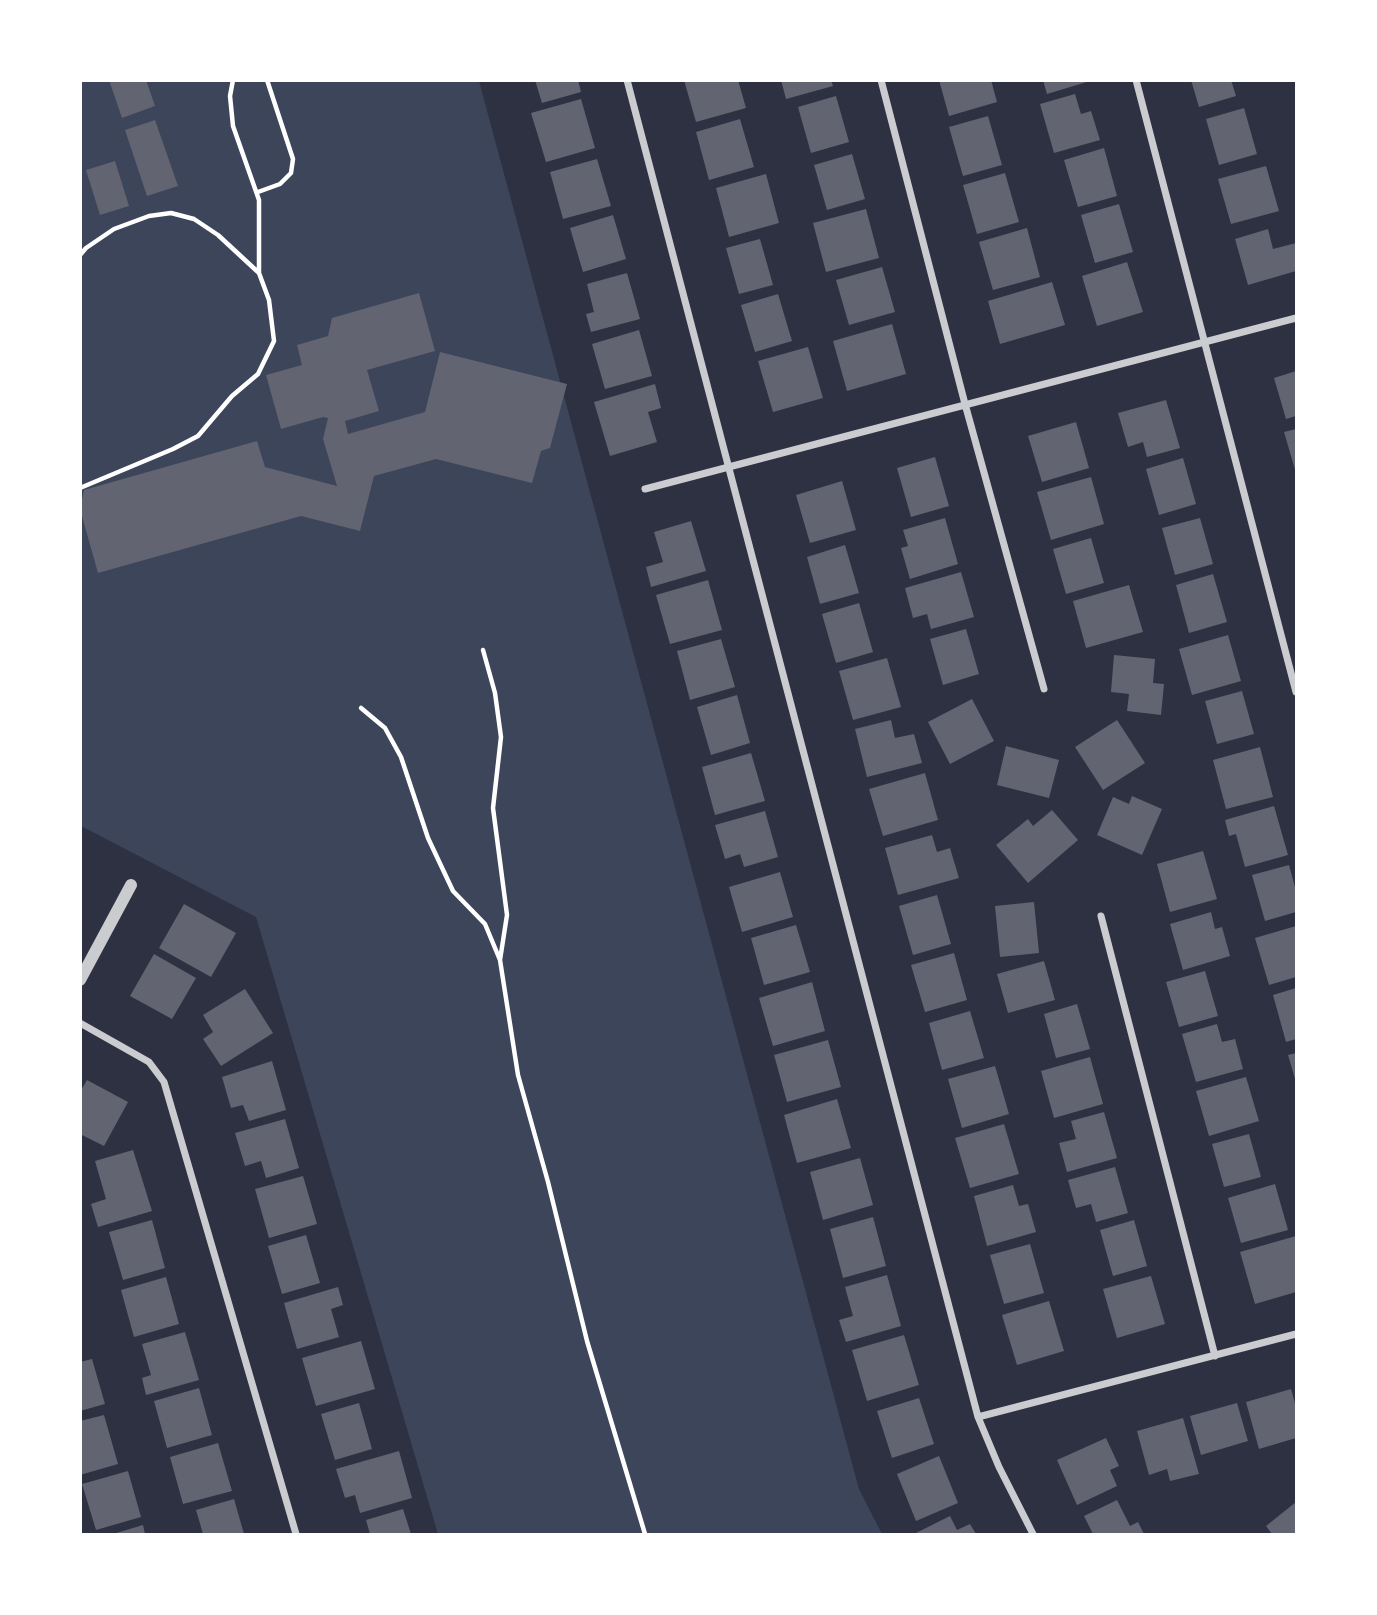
<!DOCTYPE html>
<html>
<head>
<meta charset="utf-8">
<style>
  body { margin:0 }
  #map { position:relative; width:1377px; height:1615px; overflow:hidden; background:#2d3142; font-family:Signika,sans-serif }
  canvas { display:block }
  .frame { position:absolute; inset:0; border:82px solid #fff; pointer-events:none }
</style>
</head>
<body>
<div id="map">
<canvas width="1377" height="1615"></canvas>
<div class="frame"></div>
</div>
<script>
const ctx = document.querySelector('canvas').getContext('2d');
ctx.lineJoin = 'round';
function fill(path, color) { ctx.fillStyle = color; ctx.fill(path, 'evenodd'); }
const shape = rows => new Path2D(rows.map(r => 'M' + r).join(''));
function stroke(path, color, width, dash) { ctx.strokeStyle = color; ctx.lineWidth = width; ctx.lineCap = dash ? 'butt' : 'round'; ctx.setLineDash(dash || []); ctx.stroke(path); }
fill(shape([
  [80,81,479,81,859,1489,882,1534,438,1534,256,917,81,826]
]), '#3c4559');
fill(shape([
  [109,80,146,80,155,106,122,118],
  [535,80,578,80,581,92,542,103],
  [684,80,738,80,746,108,696,122],
  [781,80,831,80,833,86,786,99],
  [939,80,991,80,997,102,949,116],
  [1043,80,1090,80,1090,81,1047,94],
  [1191,80,1231,80,1236,96,1199,107],
  [1075,94,1081,114,1091,111,1100,140,1054,153,1040,104],
  [836,96,849,142,811,153,798,107],
  [581,99,595,148,546,162,531,113],
  [1244,108,1257,154,1219,165,1206,119],
  [988,116,1002,165,963,176,949,127],
  [740,119,754,167,709,180,696,132],
  [155,120,178,186,147,196,125,130],
  [1104,148,1117,196,1078,207,1064,160],
  [852,154,865,199,827,210,814,165],
  [597,159,611,206,563,219,550,172],
  [115,161,129,206,100,215,86,170],
  [1266,166,1279,211,1231,224,1218,179],
  [1005,173,1019,222,977,234,963,185],
  [766,174,779,223,729,237,716,188],
  [1119,204,1133,252,1095,263,1081,215],
  [866,209,879,258,826,272,813,223],
  [613,215,626,259,583,272,570,228],
  [1027,228,1040,277,993,290,979,242],
  [1268,229,1273,249,1296,243,1296,271,1248,285,1235,239],
  [760,239,773,285,739,294,726,248],
  [1127,262,1143,312,1097,326,1082,276],
  [882,267,895,312,849,325,836,280],
  [627,273,640,319,591,332,586,314,594,312,587,284],
  [1052,282,1065,325,1000,344,988,301],
  [419,293,435,351,367,370,379,411,345,421,348,434,425,412,440,352,567,384,550,448,541,451,532,483,436,459,374,476,360,531,301,516,98,573,80,509,84,490,257,441,265,467,337,486,323,439,328,418,323,417,281,429,266,375,302,365,297,345,328,336,332,318],
  [778,294,792,341,755,352,741,305],
  [892,324,906,374,847,391,833,341],
  [639,330,652,376,605,389,592,344],
  [808,347,823,398,773,412,758,361],
  [1296,371,1296,416,1286,419,1274,378],
  [655,384,661,408,648,412,657,442,610,456,594,402],
  [1166,400,1180,448,1147,457,1143,442,1128,447,1118,413],
  [1076,422,1089,468,1042,482,1028,436],
  [1296,429,1296,473,1284,432],
  [935,457,949,506,911,517,897,468],
  [1183,458,1196,504,1159,515,1146,469],
  [1091,477,1104,524,1051,540,1037,492],
  [842,481,856,530,810,543,796,495],
  [945,518,958,564,910,579,901,548,908,546,903,530],
  [1200,518,1213,564,1175,575,1162,528],
  [691,521,706,571,651,587,646,567,663,562,654,532],
  [1091,538,1104,583,1066,594,1053,549],
  [845,545,859,593,820,604,807,557],
  [961,572,974,617,931,629,927,614,913,618,905,588],
  [1213,574,1227,622,1189,633,1176,585],
  [708,580,722,630,670,644,656,595],
  [1129,585,1143,632,1086,648,1073,601],
  [859,603,873,652,836,663,822,614],
  [966,629,979,674,943,685,930,639],
  [1228,635,1241,681,1192,695,1179,649],
  [721,639,735,687,690,700,677,651],
  [1114,655,1155,659,1153,683,1164,684,1161,715,1127,711,1129,694,1111,692],
  [887,658,901,707,853,720,839,671],
  [1242,691,1254,734,1217,744,1205,701],
  [737,695,750,743,711,755,697,707],
  [972,699,994,741,950,764,928,722],
  [891,720,895,738,914,734,922,763,867,777,855,729],
  [1117,720,1145,763,1103,790,1075,747],
  [1006,746,1059,760,1049,798,997,785],
  [1260,747,1273,797,1226,809,1213,760],
  [751,753,765,801,715,815,702,767],
  [925,773,938,820,883,836,869,789],
  [1132,796,1162,809,1142,855,1097,835,1113,797,1129,804],
  [1274,806,1288,855,1245,867,1236,834,1229,836,1225,820],
  [1052,810,1078,840,1028,883,996,845,1028,819,1033,826],
  [765,811,778,857,744,867,740,854,725,859,715,825],
  [932,835,937,852,950,848,959,878,898,895,885,848],
  [1203,851,1217,899,1170,912,1157,864],
  [1289,865,1296,891,1296,912,1265,921,1252,875],
  [780,872,793,917,742,932,729,887],
  [937,895,951,944,913,955,899,906],
  [1034,902,1039,953,1000,957,995,906],
  [184,904,236,933,211,977,159,948],
  [1211,912,1215,929,1222,927,1230,956,1183,970,1170,924],
  [796,925,810,972,764,985,751,938],
  [1296,926,1296,977,1269,985,1255,938],
  [954,953,967,1000,925,1012,911,965],
  [154,954,196,978,172,1019,130,996],
  [1044,961,1055,1000,1008,1013,997,974],
  [1205,971,1218,1016,1179,1027,1166,982],
  [812,982,825,1031,773,1046,759,998],
  [1296,988,1296,1039,1286,1042,1273,995],
  [245,989,273,1033,221,1066,203,1039,213,1032,203,1015],
  [1077,1004,1090,1049,1056,1058,1044,1014],
  [970,1011,984,1058,942,1070,929,1023],
  [1217,1024,1222,1042,1235,1039,1243,1069,1196,1082,1182,1034],
  [828,1040,841,1087,787,1102,774,1055],
  [1296,1053,1296,1082,1288,1055],
  [1090,1057,1103,1104,1054,1118,1041,1071],
  [272,1061,286,1110,249,1121,243,1105,231,1108,222,1077],
  [995,1066,1009,1114,962,1128,948,1079],
  [1246,1077,1259,1121,1209,1136,1196,1091],
  [87,1080,128,1102,104,1146,80,1134,80,1092],
  [837,1099,851,1148,797,1163,784,1115],
  [1104,1112,1117,1158,1067,1172,1059,1143,1076,1139,1071,1121],
  [285,1119,299,1168,266,1178,261,1161,245,1166,235,1133],
  [1004,1124,1019,1174,970,1188,955,1138],
  [1249,1134,1261,1177,1224,1187,1212,1144],
  [133,1150,152,1211,98,1227,91,1204,106,1199,95,1161],
  [860,1158,873,1205,823,1220,810,1172],
  [1115,1167,1128,1213,1096,1222,1091,1204,1076,1208,1068,1180],
  [303,1176,317,1224,269,1238,255,1189],
  [1275,1184,1288,1230,1241,1243,1228,1198],
  [1013,1185,1019,1206,1028,1204,1036,1232,987,1246,974,1196],
  [873,1217,886,1266,843,1278,830,1229],
  [152,1220,165,1268,123,1280,109,1232],
  [1134,1220,1147,1266,1113,1276,1100,1230],
  [306,1235,320,1283,282,1294,268,1246],
  [1296,1236,1296,1292,1255,1304,1240,1252],
  [1030,1244,1044,1293,1004,1304,990,1255],
  [887,1275,901,1326,846,1342,839,1320,853,1316,845,1287],
  [1151,1276,1165,1324,1117,1338,1103,1289],
  [166,1277,179,1324,134,1337,121,1290],
  [338,1287,343,1305,331,1309,339,1337,297,1349,284,1303],
  [1049,1301,1064,1351,1017,1365,1002,1315],
  [185,1332,199,1380,146,1395,142,1378,151,1375,142,1344],
  [904,1335,919,1385,867,1401,852,1350],
  [361,1341,375,1389,316,1406,302,1358],
  [92,1359,105,1404,80,1411,80,1362],
  [199,1388,212,1435,167,1448,154,1401],
  [1291,1389,1296,1407,1296,1438,1259,1449,1246,1402],
  [919,1398,934,1444,892,1458,877,1411],
  [359,1403,372,1449,335,1460,321,1414],
  [1237,1403,1248,1441,1201,1455,1190,1416],
  [104,1415,118,1464,80,1475,80,1421],
  [1183,1418,1199,1474,1170,1481,1167,1469,1149,1475,1137,1431],
  [1106,1438,1119,1466,1110,1470,1117,1486,1077,1505,1057,1460],
  [218,1443,232,1491,183,1504,170,1457],
  [399,1451,412,1498,360,1513,355,1495,345,1498,336,1469],
  [939,1456,958,1503,916,1521,897,1474],
  [128,1471,141,1517,96,1530,82,1484],
  [234,1499,244,1534,203,1534,196,1510],
  [1117,1500,1130,1526,1138,1522,1144,1534,1093,1534,1084,1516],
  [1296,1502,1296,1534,1272,1534,1266,1526],
  [403,1509,411,1534,370,1534,366,1520],
  [950,1516,957,1530,970,1524,976,1534,917,1534,916,1533],
  [143,1525,145,1534,113,1534]
]), '#626471');
stroke(shape([
  [258,192,280,184,291,173,293,159,267,80],
  [80,255,86,248,114,229,149,216,171,213,194,219,218,235,259,273],
  [80,488,173,449,198,436,232,396,258,374,274,341,269,300,259,273,259,200,233,126,230,96,233,80],
  [483,650,495,693,501,737,493,808,507,915,500,960,518,1075,548,1182,587,1341,645,1534],
  [361,708,385,728,401,757,428,838,453,891,485,924,500,960]
]), '#fff', 4.5);
stroke(shape([
  [627,80,978,1417,999,1467,1033,1534],
  [881,80,965,404,1044,689],
  [1136,80,1296,692],
  [645,489,1296,318],
  [1101,916,1215,1356],
  [80,1023,149,1062,164,1082,296,1534],
  [978,1417,1296,1334]
]), '#caccd0', 7);
stroke(shape([
  [80,980,131,885]
]), '#caccd0', 12);
</script>
</body>
</html>
